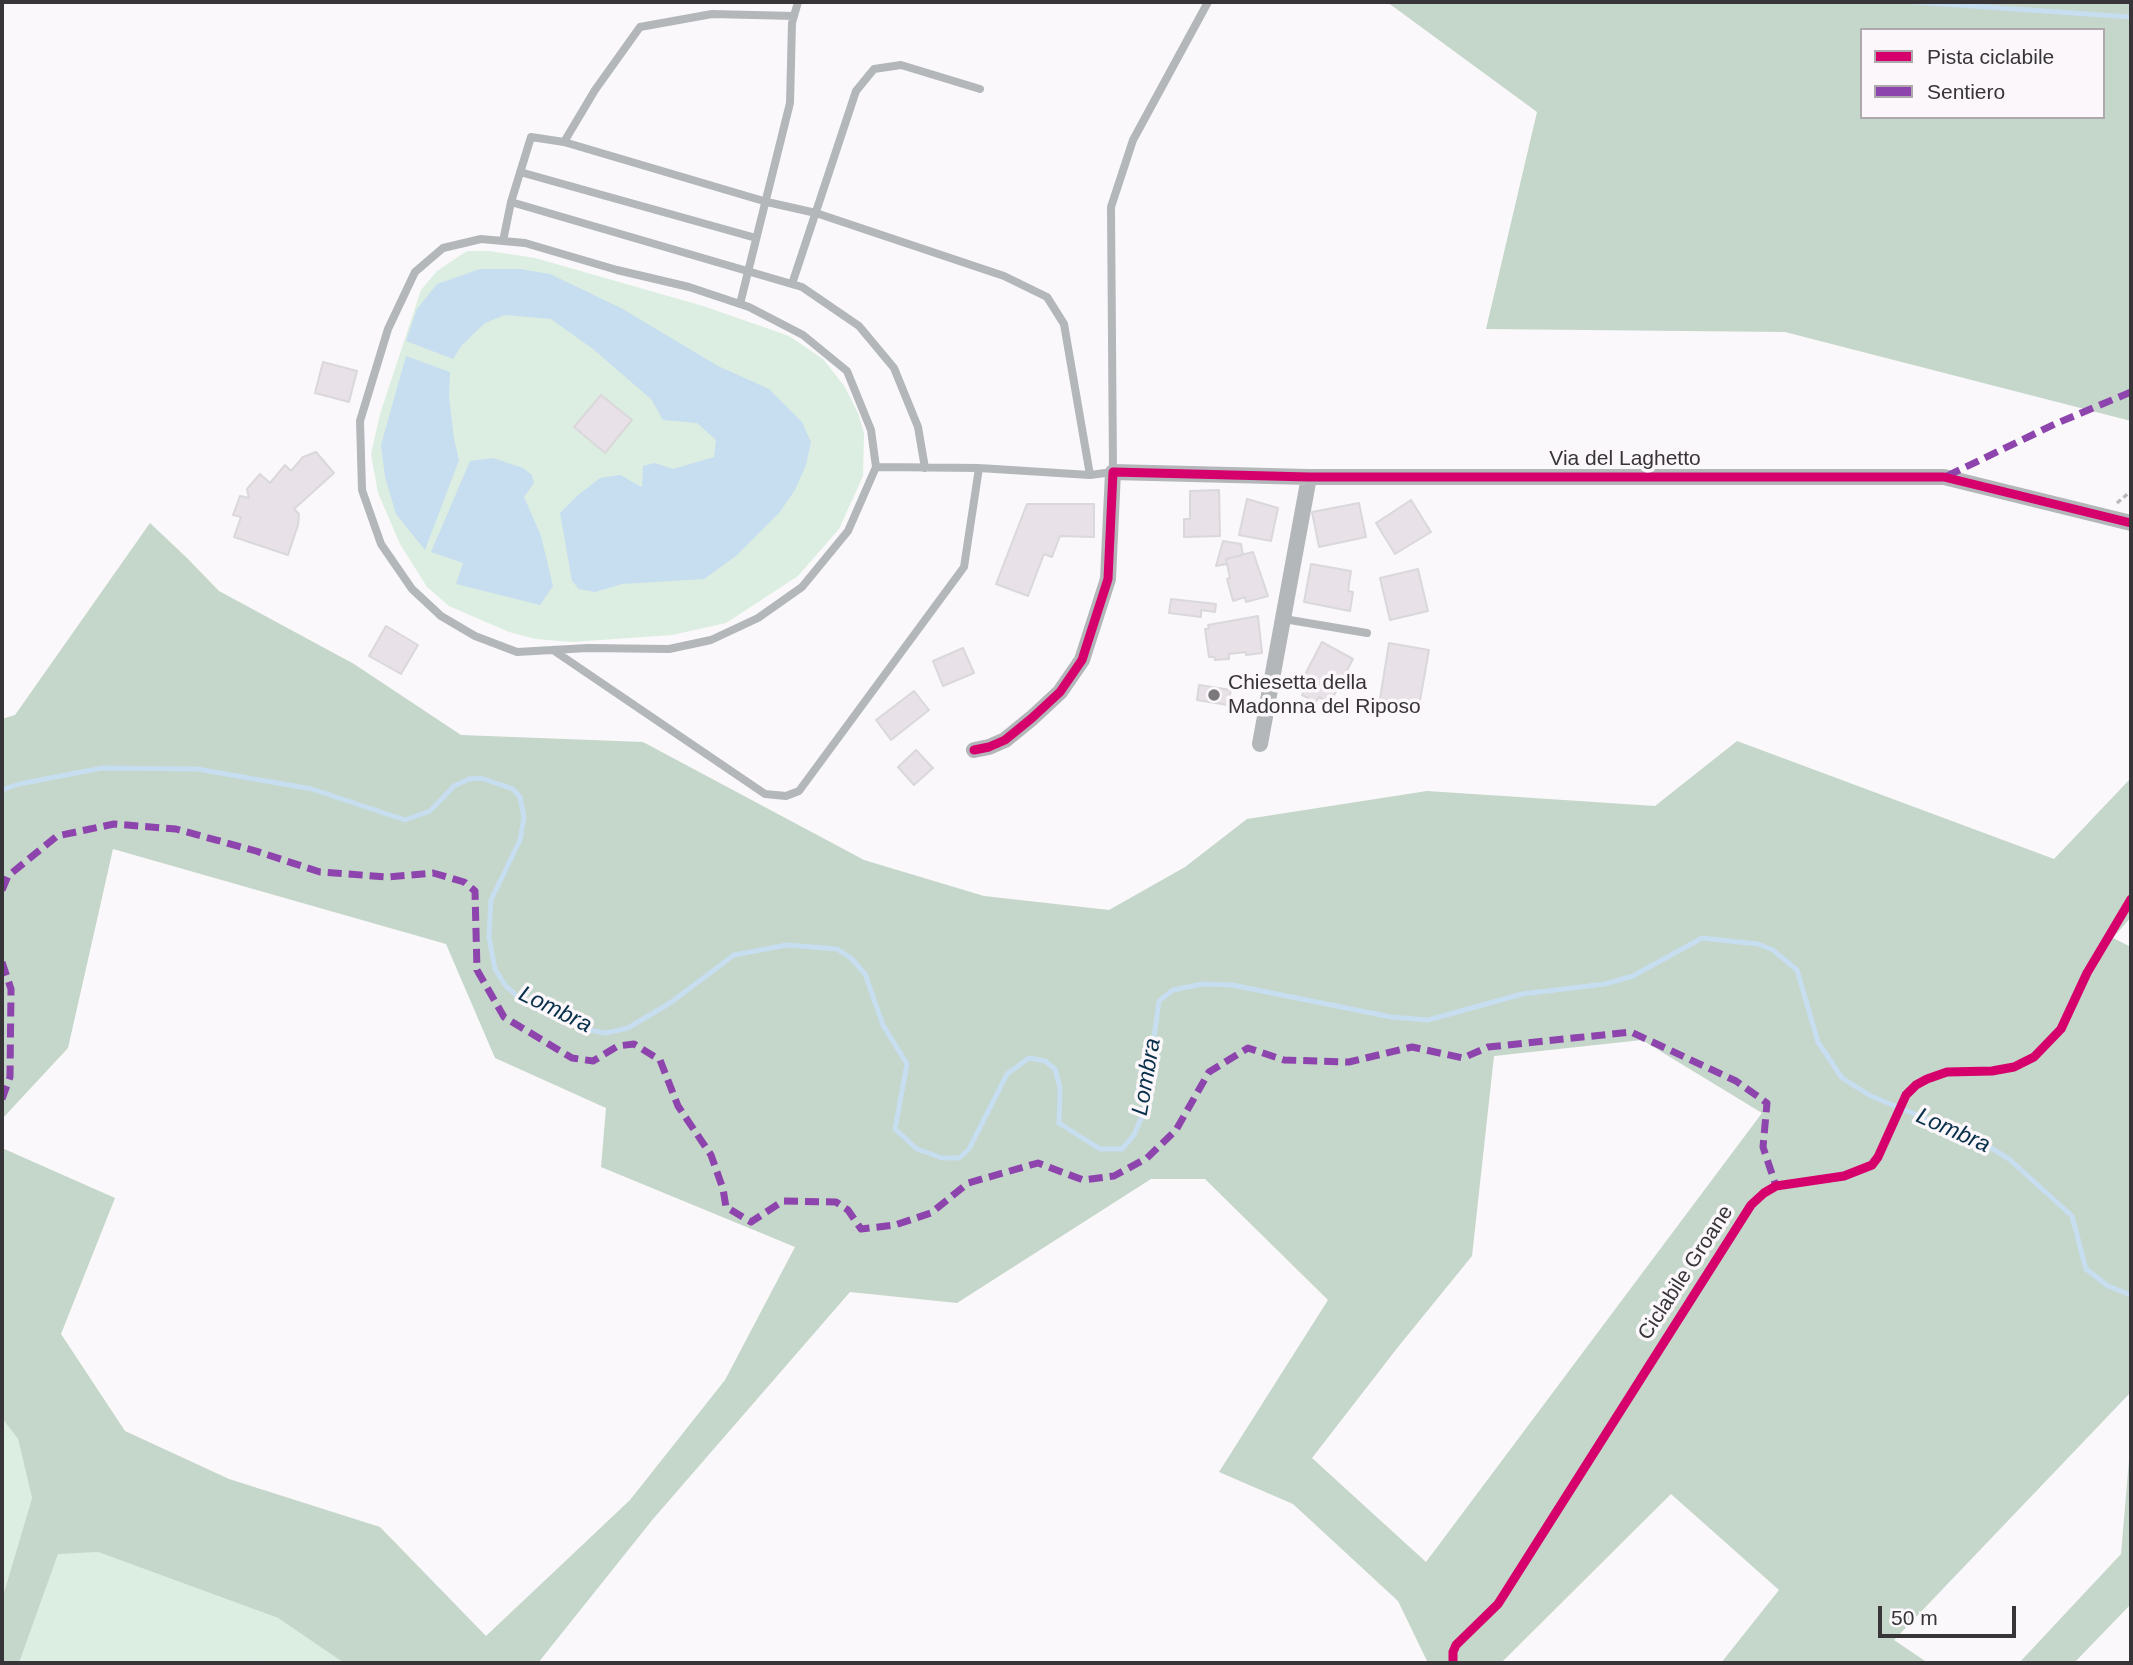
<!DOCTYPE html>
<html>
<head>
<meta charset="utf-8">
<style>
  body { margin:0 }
  #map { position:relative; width:2133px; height:1665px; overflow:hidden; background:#faf8fa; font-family:Helvetica,sans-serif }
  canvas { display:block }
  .frame { position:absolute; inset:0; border:4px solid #373537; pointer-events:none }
  .legend { position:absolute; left:1860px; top:28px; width:245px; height:91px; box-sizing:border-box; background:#fbf7fb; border:2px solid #ada9ad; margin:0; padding:9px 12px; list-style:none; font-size:21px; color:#373537 }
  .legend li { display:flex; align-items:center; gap:14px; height:35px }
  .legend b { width:35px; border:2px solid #ada9ad }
  .scale { position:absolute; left:1878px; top:1606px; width:138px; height:32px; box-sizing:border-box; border:4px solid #373537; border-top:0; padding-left:9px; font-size:21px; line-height:24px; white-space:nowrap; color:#373537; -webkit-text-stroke:5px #fbf7fb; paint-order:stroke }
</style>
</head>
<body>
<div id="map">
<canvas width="2133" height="1665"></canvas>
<div class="frame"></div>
<ul class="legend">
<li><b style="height:9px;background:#d6006c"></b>Pista ciclabile</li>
<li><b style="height:9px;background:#8e44ad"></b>Sentiero</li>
</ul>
<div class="scale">50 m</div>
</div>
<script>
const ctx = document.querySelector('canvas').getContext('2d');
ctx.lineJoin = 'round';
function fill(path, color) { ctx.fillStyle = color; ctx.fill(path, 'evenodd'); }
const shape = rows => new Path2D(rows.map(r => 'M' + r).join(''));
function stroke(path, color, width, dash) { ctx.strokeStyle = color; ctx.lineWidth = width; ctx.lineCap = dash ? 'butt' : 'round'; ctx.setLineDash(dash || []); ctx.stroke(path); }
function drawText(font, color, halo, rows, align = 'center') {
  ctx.font = font + ' Helvetica,sans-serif'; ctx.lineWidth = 7; ctx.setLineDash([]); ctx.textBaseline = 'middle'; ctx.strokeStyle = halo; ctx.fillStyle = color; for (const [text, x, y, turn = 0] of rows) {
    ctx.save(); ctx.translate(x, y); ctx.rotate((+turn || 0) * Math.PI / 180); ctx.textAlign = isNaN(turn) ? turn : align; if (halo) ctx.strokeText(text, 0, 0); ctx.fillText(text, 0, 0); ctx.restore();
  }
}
fill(shape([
  [467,251,489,251,535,258,703,306,789,336,823,359,845,387,858,413,864,433,863,476,839,529,798,576,726,623,672,635,572,642,536,639,509,632,449,606,427,587,400,544,378,493,371,454,380,414,421,290,437,271],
  [2,1418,18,1439,32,1498,2,1599],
  [98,1552,278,1618,344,1663,260,1663,256,1660,254,1663,19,1663,58,1553]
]), '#dceee1');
fill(shape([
  [1387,2,2131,2,2131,421,1785,332,1486,329,1537,112],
  [1862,30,2103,30,2103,117,1862,117],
  [150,523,187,558,219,591,354,664,461,735,643,742,864,860,984,896,1109,910,1185,867,1247,819,1427,791,1655,806,1737,741,2054,859,2131,778,2131,917,2113,938,2131,947,2131,1392,1894,1640,1928,1663,1721,1663,1779,1590,1671,1494,1501,1663,1428,1663,1398,1601,1293,1504,1219,1472,1328,1300,1205,1179,1151,1179,957,1303,850,1292,653,1519,538,1663,344,1663,278,1618,98,1552,58,1554,19,1663,2,1663,2,1599,32,1498,18,1439,2,1418,2,1148,115,1198,61,1334,125,1431,229,1479,380,1527,486,1636,630,1500,725,1380,795,1247,601,1167,606,1108,495,1058,446,944,113,849,68,1048,2,1119,2,719,15,715],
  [1642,1040,1762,1113,1426,1562,1312,1458,1398,1347,1472,1256,1494,1056],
  [2131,1437,2131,1604,2074,1663,2019,1663,2121,1554]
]), '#c5d6ca');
fill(shape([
  [480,269,520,269,550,274,621,308,718,366,769,389,802,422,811,442,806,465,795,490,779,513,736,556,704,579,622,584,595,592,579,589,572,581,560,513,578,495,600,478,620,475,642,487,643,466,655,463,673,469,714,457,716,440,697,423,663,420,651,399,593,349,551,319,505,315,485,323,462,345,453,359,406,341,417,309,437,284],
  [406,356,450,372,449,396,454,439,459,460,425,550,396,514,385,477,381,445],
  [493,458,523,468,532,475,534,483,524,497,541,536,553,586,540,605,456,584,463,563,431,552,470,461]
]), '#c7ddf0');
stroke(shape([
  [1914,2,2131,17],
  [2,790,19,784,102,768,197,769,312,789,405,820,430,811,454,786,469,779,481,778,513,789,520,797,524,817,520,840,491,900,489,937,495,969,505,985,518,997,589,1030,606,1033,628,1028,670,1003,734,955,787,945,837,949,851,958,865,974,883,1025,907,1064,895,1129,917,1149,942,1158,959,1158,969,1149,1007,1074,1029,1058,1045,1061,1055,1069,1060,1088,1059,1123,1100,1149,1122,1149,1134,1135,1144,1112,1159,1001,1173,990,1202,984,1232,985,1391,1017,1428,1020,1522,994,1605,984,1633,976,1702,938,1758,944,1773,950,1797,970,1818,1042,1842,1078,1871,1096,1978,1140,2009,1159,2072,1216,2086,1269,2108,1286,2131,1295]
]), '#c7ddf0', 5);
const building = shape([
  [323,362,357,371,349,402,315,393,323,362],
  [601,395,632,420,605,453,574,427,601,395],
  [316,452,334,473,294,509,299,514,298,525,288,555,234,537,241,517,233,515,240,496,249,498,247,489,260,474,270,483,285,465,291,471,303,457,316,452],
  [1219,490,1220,536,1184,537,1184,519,1190,519,1190,491,1219,490],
  [1247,499,1278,508,1271,541,1239,535,1247,499],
  [1411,500,1431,532,1395,554,1376,523,1411,500],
  [1359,503,1366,537,1319,547,1312,512,1359,503],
  [1027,504,1094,504,1094,537,1060,536,1052,557,1044,554,1028,596,996,584,1027,504],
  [1223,541,1241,544,1243,555,1226,559,1227,564,1216,566,1223,541],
  [1253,552,1268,596,1246,602,1245,597,1233,601,1227,579,1230,578,1226,559,1253,552],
  [1311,564,1351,571,1348,591,1353,592,1350,611,1304,602,1311,564],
  [1418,569,1428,611,1390,620,1380,578,1418,569],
  [1171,599,1216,604,1215,612,1201,610,1201,617,1169,613,1171,599],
  [1258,616,1262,653,1246,655,1246,652,1229,654,1229,659,1215,660,1214,657,1209,657,1205,629,1209,628,1208,625,1258,616],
  [386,626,418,645,401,674,369,656,386,626],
  [1322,642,1353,659,1330,703,1319,697,1316,702,1302,695,1307,685,1301,682,1322,642],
  [1389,643,1429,650,1419,706,1380,699,1389,643],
  [963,648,974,673,943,686,933,661,963,648],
  [1199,685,1231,690,1228,705,1197,700,1199,685],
  [914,691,929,710,891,740,876,720,914,691],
  [916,750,933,768,914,785,898,767,916,750]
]);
fill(building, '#e8e1e8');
stroke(building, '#dad8da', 2);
stroke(shape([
  [2117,503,2131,491]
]), '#b7b9bb', 3.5, [5, 3.5]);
stroke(shape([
  [564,142,595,90,640,27,712,14,794,16],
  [520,172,756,238],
  [511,202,531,137,564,142,767,202,816,213,1004,276,1047,297,1064,324,1090,475],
  [481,239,525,243,617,270,689,287,749,307,803,335,847,371,871,430,876,467,848,531,802,587,758,618,711,640,669,649,588,648,517,652,475,636,441,616,412,589,381,544,362,490,360,421,388,329,415,272,443,248,481,239],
  [503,241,511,202,802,287,859,326,894,368,918,427,925,468],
  [792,284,856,91,874,69,901,65,980,89],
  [740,304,790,103,792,23,798,2],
  [876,467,979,468,1090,475,1113,472,1111,207,1133,140,1208,2],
  [1284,619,1367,633],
  [553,650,765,794,786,796,799,791,964,567,979,468]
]), '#b3b7ba', 8);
stroke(shape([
  [1260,744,1309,477],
  [974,750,989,747,1005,740,1032,718,1060,692,1082,660,1108,579,1113,472,1309,477,1944,477,2131,523]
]), '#b3b7ba', 16);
stroke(shape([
  [1947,476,2055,424,2131,392],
  [2,890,8,876,57,836,114,824,176,829,256,851,320,872,388,877,433,873,464,882,475,891,477,970,504,1017,572,1058,593,1061,618,1046,634,1044,660,1060,678,1106,711,1155,723,1189,726,1207,751,1222,783,1201,836,1202,848,1210,861,1229,895,1225,931,1213,968,1183,1038,1163,1083,1180,1114,1176,1147,1158,1176,1130,1209,1072,1248,1048,1284,1060,1349,1062,1412,1047,1463,1058,1488,1047,1631,1032,1736,1081,1767,1103,1763,1147,1776,1186],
  [2,962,11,989,10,1077,2,1099]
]), '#8e44ad', 7, [14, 7]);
stroke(shape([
  [974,750,989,747,1005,740,1032,718,1060,692,1082,660,1108,579,1113,472,1309,477,1944,477,2131,523],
  [1453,1663,1453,1652,1456,1645,1498,1604,1751,1205,1764,1193,1776,1186,1844,1176,1872,1165,1878,1157,1906,1095,1916,1085,1927,1079,1947,1072,1992,1071,2014,1067,2034,1057,2061,1029,2087,973,2131,899]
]), '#d6006c', 9);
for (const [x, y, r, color] of [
  [1214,695,7,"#7b797b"]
]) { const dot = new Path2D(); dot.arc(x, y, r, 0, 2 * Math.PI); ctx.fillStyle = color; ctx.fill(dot); stroke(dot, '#fbf7fb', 2.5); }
drawText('21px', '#373537', '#fbf7fb', [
  ["Via del Laghetto",1625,459],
  ["Ciclabile Groane",1686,1273,-57]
]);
drawText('21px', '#373537', '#fbf7fb', [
  ["Chiesetta della",1228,683],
  ["Madonna del Riposo",1228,707]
], 'left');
drawText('italic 23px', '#08304a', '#fbf7fb', [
  ["Lombra",555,1010,26],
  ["Lombra",1147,1077,-80],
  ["Lombra",1953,1131,24]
]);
</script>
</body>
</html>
